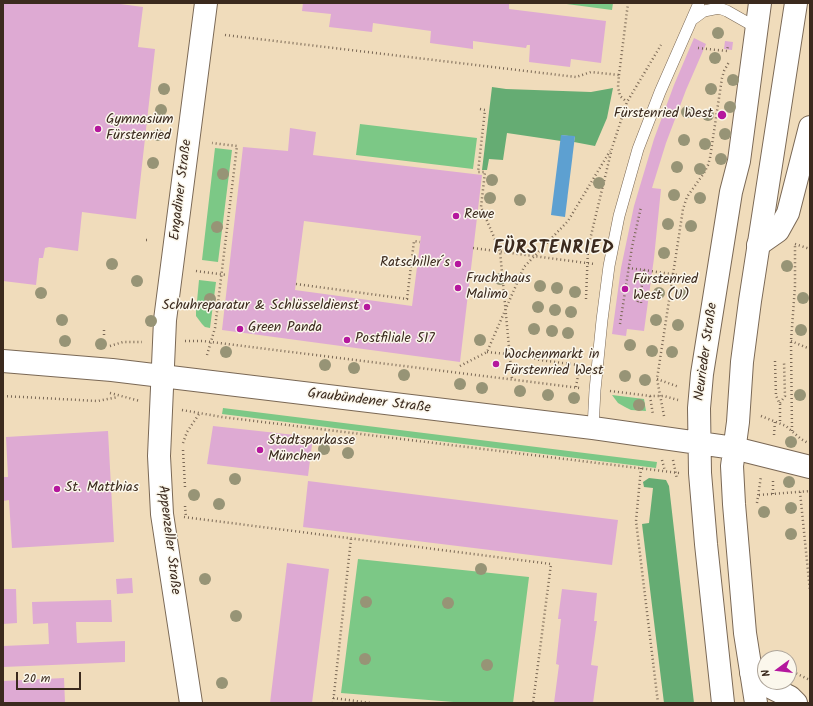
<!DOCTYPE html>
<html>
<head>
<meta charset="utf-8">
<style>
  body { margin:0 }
  #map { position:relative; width:813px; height:706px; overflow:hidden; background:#f0dcbb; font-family:Kalam,sans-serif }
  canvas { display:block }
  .frame { position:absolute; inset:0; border:4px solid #3b2a1e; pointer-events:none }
  .north { position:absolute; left:757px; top:650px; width:40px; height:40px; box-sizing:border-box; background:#fbf7ec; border:1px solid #aea59a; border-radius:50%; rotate:255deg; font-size:11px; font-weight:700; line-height:16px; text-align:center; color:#3b2a1e }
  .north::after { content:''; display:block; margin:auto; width:14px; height:18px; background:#b5179e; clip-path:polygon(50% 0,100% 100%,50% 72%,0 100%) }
  .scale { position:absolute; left:16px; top:672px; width:65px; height:18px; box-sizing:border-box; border:2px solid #3b2a1e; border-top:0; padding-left:5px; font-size:12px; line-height:14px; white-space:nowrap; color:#3b2a1e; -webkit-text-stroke:3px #fbf7ec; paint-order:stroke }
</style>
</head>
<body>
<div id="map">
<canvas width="813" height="706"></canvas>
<div class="frame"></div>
<div class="north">N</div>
<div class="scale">20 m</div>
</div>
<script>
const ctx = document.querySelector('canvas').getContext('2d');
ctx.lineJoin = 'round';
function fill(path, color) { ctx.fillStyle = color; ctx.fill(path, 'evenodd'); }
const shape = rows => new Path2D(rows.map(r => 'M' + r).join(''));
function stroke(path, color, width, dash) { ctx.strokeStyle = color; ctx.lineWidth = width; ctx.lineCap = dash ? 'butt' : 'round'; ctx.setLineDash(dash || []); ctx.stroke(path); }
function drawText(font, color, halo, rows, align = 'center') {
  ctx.font = font + ' Kalam,sans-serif'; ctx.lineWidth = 3; ctx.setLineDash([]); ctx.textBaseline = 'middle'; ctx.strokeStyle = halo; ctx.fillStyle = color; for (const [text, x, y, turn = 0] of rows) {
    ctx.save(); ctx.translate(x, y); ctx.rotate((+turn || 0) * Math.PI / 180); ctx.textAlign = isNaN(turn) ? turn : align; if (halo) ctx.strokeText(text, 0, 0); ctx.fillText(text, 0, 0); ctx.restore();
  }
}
fill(shape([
  [559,3,613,3,612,10],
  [360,124,477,138,473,169,356,155],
  [215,148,232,150,218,262,202,260],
  [199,280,216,282,210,328,205,327,202,324,196,316,196,312],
  [612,395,644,399,646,411,631,410,625,407,618,403],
  [223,408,657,462,656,468,222,414],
  [358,559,529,577,513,703,466,703,341,693]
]), '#7cc886');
fill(shape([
  [492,87,506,89,591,92,613,88,607,118,595,146,574,142,575,137,562,135,561,141,507,133,503,160,489,159,487,170,482,170],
  [649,478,666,480,669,486,694,703,664,703,642,524,649,523,653,488,644,487,643,482]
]), '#65ac73');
fill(shape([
  [561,135,575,136,565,217,551,215]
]), '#5da0d1');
fill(shape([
  [3,3,113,3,143,7,138,47,155,49,136,219,82,212,78,251,49,247,45,248,43,258,39,258,36,285,3,281],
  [303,3,500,3,509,4,509,9,606,21,601,63,571,59,570,67,529,62,530,45,527,45,526,48,473,41,473,49,430,43,431,31,373,23,372,32,329,27,331,14,302,11],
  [694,38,706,44,686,90,666,143,652,188,661,189,654,258,644,331,627,329,626,336,612,334,621,268,634,206,654,139,674,85],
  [725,41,733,42,732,50,724,49],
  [290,128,316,132,313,155,482,175,460,362,222,330,243,147,288,151],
  [304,221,421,236,412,306,295,290],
  [213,426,313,437,308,476,207,464],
  [108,431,114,542,12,548,9,500,3,501,3,477,8,477,6,437],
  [308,481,618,520,612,565,303,527],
  [287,563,329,569,312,703,270,703],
  [132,578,133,593,117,594,116,579],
  [3,589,16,589,17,623,3,624],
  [562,589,597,593,594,621,597,621,591,665,598,666,593,703,554,703,559,665,556,664,561,619,558,619],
  [111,600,112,622,76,622,77,643,125,641,125,662,3,667,3,646,49,644,48,623,33,624,32,602],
  [64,678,65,703,3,703,3,681]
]), '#deaad3');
const lane = shape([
  [693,19,704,11,719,8,727,11,757,28],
  [593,428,595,390,602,320,609,266,619,216,638,149,660,92,699,3]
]);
const street = shape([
  [758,245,778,231,788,213,810,127],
  [734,448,810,467],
  [751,672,755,676,764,684,790,697,796,703],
  [191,703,162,514,159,456,165,320,206,3]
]);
const secondary = shape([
  [3,361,112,370,593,428,734,448],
  [723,703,706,544,700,473,699,408,702,374,731,192,739,161,760,3],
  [756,703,745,633,734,504,732,466,738,422,742,362,750,301,796,3]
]);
stroke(lane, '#7a6855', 12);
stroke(street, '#7a6855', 24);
stroke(secondary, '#7a6855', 24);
stroke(shape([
  [225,35,576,77,591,72,619,75,618,87,620,96,627,102],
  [698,48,727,51,728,46],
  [619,75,628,3],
  [480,109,485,110,478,172,485,172,481,207,500,251,512,379],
  [146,240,149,240],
  [795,244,810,249],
  [473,248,594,264],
  [628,268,644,270,641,292,637,304],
  [644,270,678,275],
  [196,271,227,275],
  [296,284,407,299,414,241,420,242],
  [641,294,641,305],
  [586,299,588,248,612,148,627,102,661,45],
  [620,324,632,247,641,207],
  [104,335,104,330],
  [185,341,203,341,580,388],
  [791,341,810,349],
  [110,346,123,342,142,342],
  [487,352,527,356,540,360,578,365],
  [207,355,215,328,237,146,212,143],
  [528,356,541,353,579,358],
  [775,361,776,396,780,404,780,423],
  [460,366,487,352,524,267,568,221,610,151],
  [657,379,679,387],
  [576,387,579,370],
  [610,391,650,396,664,396,678,400],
  [110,393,140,401],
  [3,396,98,401,118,397],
  [650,396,653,415],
  [780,403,785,396,784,361],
  [182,410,222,417,679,473],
  [664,416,657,379,683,209,687,197,704,173,708,165,710,158,722,78,724,71,729,62],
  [761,416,786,426,801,439,808,443],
  [792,431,791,341,795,286,795,246],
  [774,435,775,421],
  [183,443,187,432,199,414],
  [183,450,185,487],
  [662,460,665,471],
  [673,460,677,479],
  [641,468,636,521,658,703],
  [800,492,810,591],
  [773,494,773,480],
  [759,495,810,491],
  [757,503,761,476],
  [185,506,186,517],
  [184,517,551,564,533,703],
  [789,670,810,680],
  [333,698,371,703],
  [333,703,351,539]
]), '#7a6855', 2.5, [1, 3]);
stroke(lane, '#fff', 11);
stroke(street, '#fff', 22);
stroke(secondary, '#fff', 22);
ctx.fillStyle = '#979476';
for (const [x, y] of [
  [718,33],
  [715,58],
  [733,80],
  [164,89],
  [711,89],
  [730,107],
  [161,110],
  [687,112],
  [708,115],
  [725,134],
  [158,135],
  [684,140],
  [705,144],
  [721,159],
  [153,163],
  [677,167],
  [700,169],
  [223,174],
  [492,180],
  [599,183],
  [674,195],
  [490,198],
  [700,198],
  [520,200],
  [668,224],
  [691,226],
  [217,227],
  [664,253],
  [112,264],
  [787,266],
  [500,279],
  [137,281],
  [540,286],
  [557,288],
  [575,292],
  [41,293],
  [659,293],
  [681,294],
  [803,298],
  [210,299],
  [538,307],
  [555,310],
  [571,312],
  [62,320],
  [656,320],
  [151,321],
  [678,325],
  [534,329],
  [801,330],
  [552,331],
  [568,333],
  [480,340],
  [65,341],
  [101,344],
  [630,345],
  [652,351],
  [226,352],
  [672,352],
  [325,365],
  [354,368],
  [404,375],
  [625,376],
  [645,380],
  [460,384],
  [482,388],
  [520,391],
  [548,395],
  [800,395],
  [574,398],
  [639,405],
  [791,442],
  [324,449],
  [348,453],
  [235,479],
  [789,482],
  [194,495],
  [219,504],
  [791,508],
  [764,512],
  [791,534],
  [481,569],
  [205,579],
  [366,602],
  [448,603],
  [236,616],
  [365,659],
  [487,665],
  [222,683]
]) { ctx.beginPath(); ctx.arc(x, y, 6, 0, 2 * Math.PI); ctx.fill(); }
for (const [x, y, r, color] of [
  [722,115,5,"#b5179e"],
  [98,129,4,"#b5179e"],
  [456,216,4,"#b5179e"],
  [458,264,4,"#b5179e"],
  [458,288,4,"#b5179e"],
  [625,289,4,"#b5179e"],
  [367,307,4,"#b5179e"],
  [240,329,4,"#b5179e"],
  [347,340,4,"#b5179e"],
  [496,364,4,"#b5179e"],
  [260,450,4,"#b5179e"],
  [57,489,4,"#b5179e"]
]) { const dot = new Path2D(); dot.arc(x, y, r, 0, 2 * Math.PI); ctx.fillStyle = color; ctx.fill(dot); stroke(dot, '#fbf7ec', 1.5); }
drawText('14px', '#3b2a1e', '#fbf7ec', [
  ["Fürstenried West",713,115,"right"],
  ["Gymnasium",106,121],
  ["Fürstenried",106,137],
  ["Rewe",464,216],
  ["Ratschiller´s",450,264,"right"],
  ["Fruchthaus",466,280],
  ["Malimo",466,296],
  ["Fürstenried",633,281],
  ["West (U)",633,297],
  ["Schuhreparatur & Schlüsseldienst",359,307,"right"],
  ["Green Panda",248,329],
  ["Postfiliale 517",355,340],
  ["Wochenmarkt in",504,356],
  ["Fürstenried West",504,372],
  ["Stadtsparkasse",268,442],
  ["München",268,458],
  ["St. Matthias",65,489]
], 'left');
drawText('14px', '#3b2a1e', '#fbf7ec', [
  ["Engadiner Straße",182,190,-83],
  ["Neurieder Straße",707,352,-82],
  ["Graubündener Straße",369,402,7],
  ["Appenzeller Straße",168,540,83]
]);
ctx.letterSpacing = '1px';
drawText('bold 18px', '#3b2a1e', '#fbf7ec', [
  ["FÜRSTENRIED",554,250]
]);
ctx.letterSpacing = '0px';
</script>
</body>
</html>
